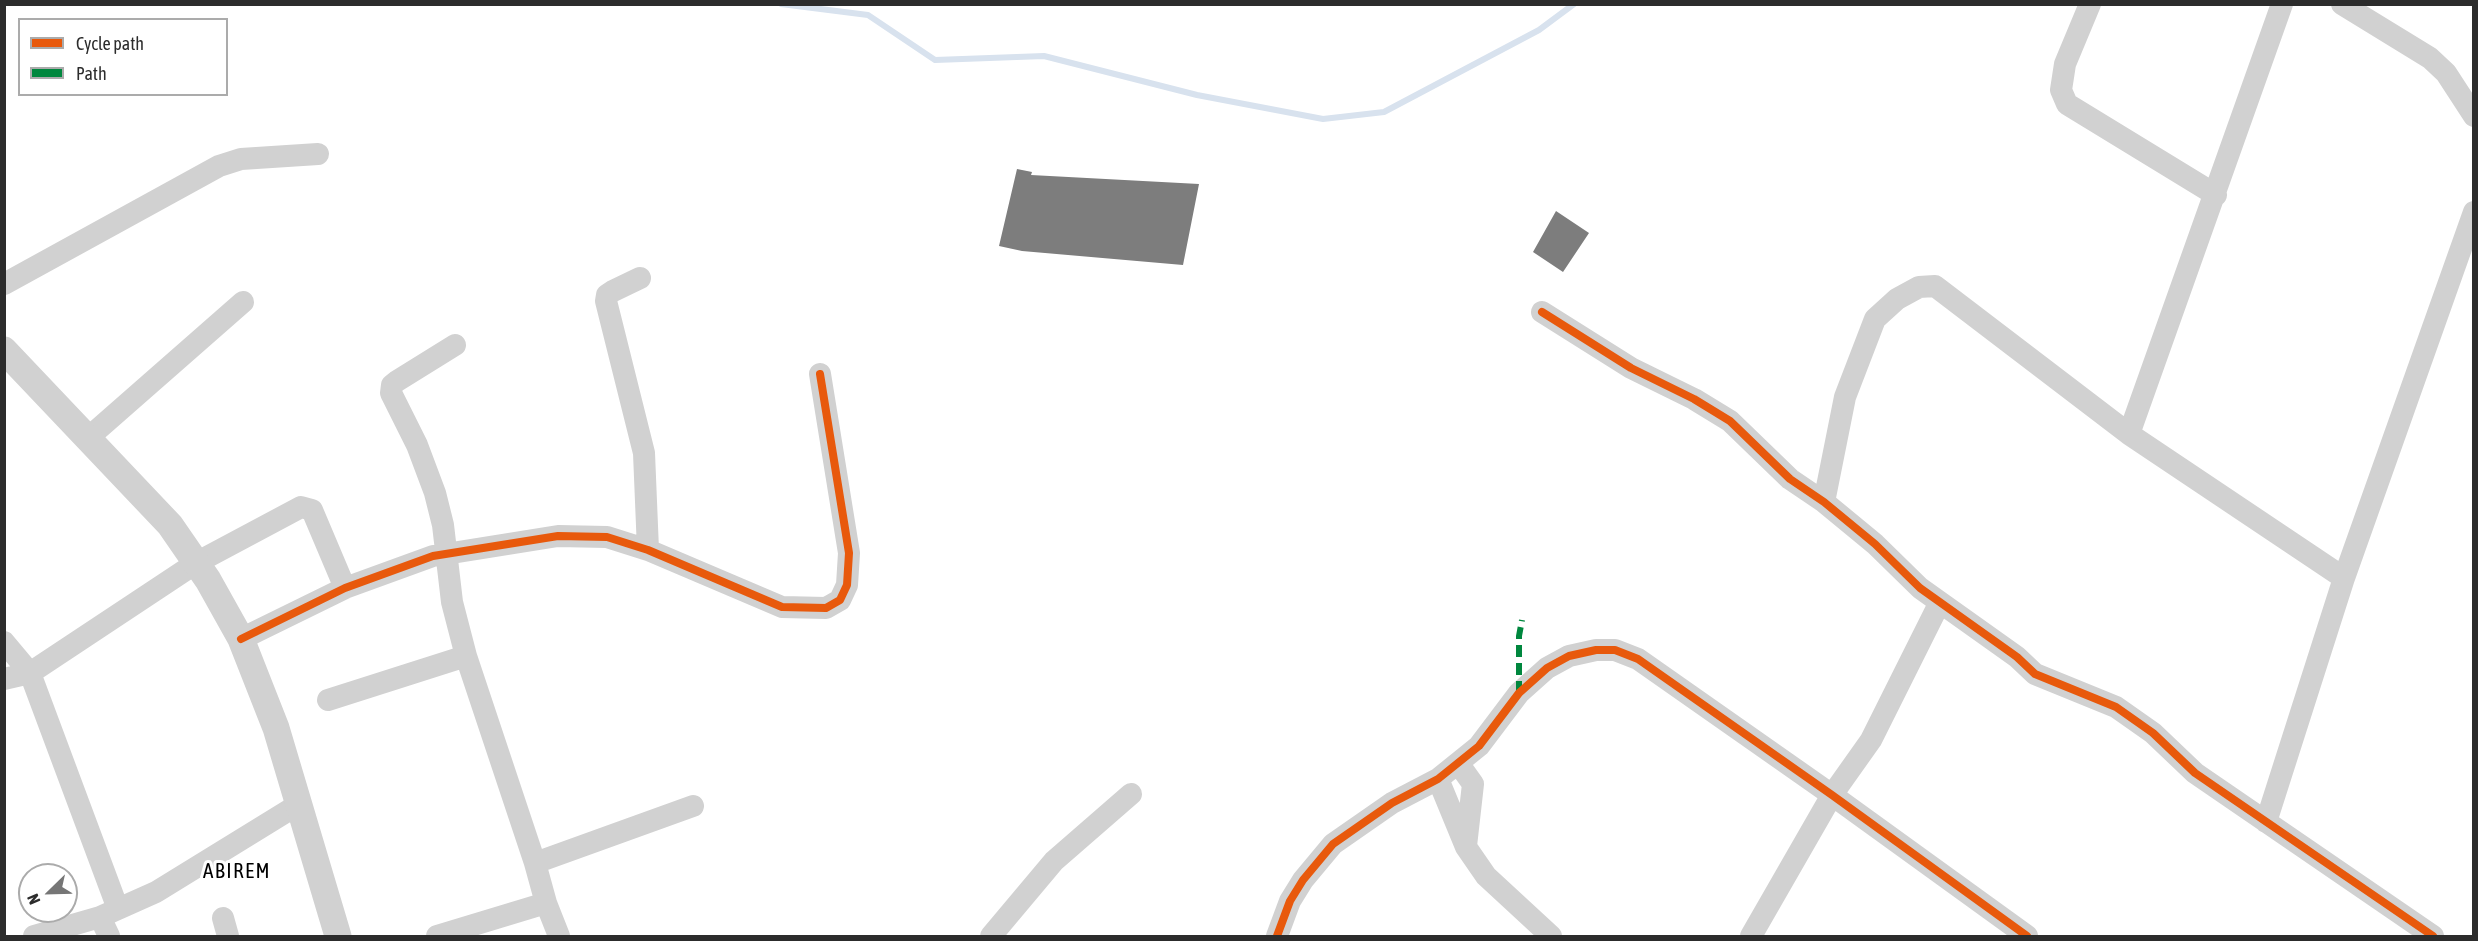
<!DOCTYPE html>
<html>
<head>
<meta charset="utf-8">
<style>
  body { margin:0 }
  #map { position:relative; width:2478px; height:941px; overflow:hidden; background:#fff; font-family:"Asap Condensed",sans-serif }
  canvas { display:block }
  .frame { position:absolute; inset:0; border:6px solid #2c2c2c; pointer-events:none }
  .legend { position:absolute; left:18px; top:18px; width:210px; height:78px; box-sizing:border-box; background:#fff; border:2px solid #ababab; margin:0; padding:8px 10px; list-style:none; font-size:18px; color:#2c2c2c }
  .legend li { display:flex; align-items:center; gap:12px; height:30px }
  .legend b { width:30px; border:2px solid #ababab }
  .north { position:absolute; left:18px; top:863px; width:60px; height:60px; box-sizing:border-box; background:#fff; border:2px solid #ababab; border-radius:50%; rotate:247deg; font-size:16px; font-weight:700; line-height:24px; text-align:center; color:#2c2c2c }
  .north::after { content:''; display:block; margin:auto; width:21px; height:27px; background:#767676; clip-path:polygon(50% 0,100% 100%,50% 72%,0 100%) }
</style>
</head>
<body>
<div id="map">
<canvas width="2478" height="941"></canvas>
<div class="frame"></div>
<ul class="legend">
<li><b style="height:8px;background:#e8590c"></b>Cycle path</li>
<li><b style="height:8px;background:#00873e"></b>Path</li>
</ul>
<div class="north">N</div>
</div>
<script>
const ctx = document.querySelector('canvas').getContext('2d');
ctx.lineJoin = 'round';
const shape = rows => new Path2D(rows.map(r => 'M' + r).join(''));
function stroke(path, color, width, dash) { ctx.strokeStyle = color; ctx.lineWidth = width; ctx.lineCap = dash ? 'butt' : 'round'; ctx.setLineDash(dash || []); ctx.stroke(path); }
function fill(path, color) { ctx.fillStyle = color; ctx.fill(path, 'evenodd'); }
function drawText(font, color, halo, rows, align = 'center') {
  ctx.font = font + ' "Asap Condensed",sans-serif'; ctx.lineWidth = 6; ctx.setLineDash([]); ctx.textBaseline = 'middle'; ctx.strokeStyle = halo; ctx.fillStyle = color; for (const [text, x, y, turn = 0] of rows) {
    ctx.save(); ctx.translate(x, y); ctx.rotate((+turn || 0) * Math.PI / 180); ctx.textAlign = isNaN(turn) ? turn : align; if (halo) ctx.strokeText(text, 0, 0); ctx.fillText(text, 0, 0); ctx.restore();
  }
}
stroke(shape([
  [781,4,868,15,935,60,1044,56,1197,95,1323,119,1384,112,1539,30,1574,4]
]), '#d8e2ee', 6);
fill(shape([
  [1017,169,1032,172,1031,175,1199,184,1183,265,1022,251,999,246],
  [1556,211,1589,233,1563,272,1533,252]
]), '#7d7d7d');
stroke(shape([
  [2090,4,2065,64,2061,90,2067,104,2216,195],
  [2342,4,2430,58,2446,73,2474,116],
  [640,278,613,291,607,295,606,301,644,453,648,550],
  [4,284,219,166,241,159,318,154],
  [1542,312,1631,368,1694,399,1730,421,1790,479,1824,502,1875,544,1920,588,2017,657,2035,674,2116,707,2153,733,2195,773,2433,936],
  [455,345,397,381,392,385,391,393,417,445,435,493,443,525,452,602,466,656,535,863,546,903,559,936],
  [2129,434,2282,4],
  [88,438,243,302],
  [1824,502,1845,397,1875,319,1897,299,1919,287,1935,286,2129,434,2344,578],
  [241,639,345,588,433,556,558,536,607,537,648,550,782,607,826,608,840,600,847,585,849,553,820,374],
  [4,642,30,673,118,909],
  [4,679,30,673,196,563,301,507,312,510,345,588],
  [328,700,466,656],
  [1458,763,1473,784,1466,846],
  [1438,779,1466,847,1486,876,1551,936],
  [2266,822,2344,578,2474,212],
  [535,863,693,806],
  [100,917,109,936],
  [223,918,228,936],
  [34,936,100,917,156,892,299,804],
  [437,936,546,903],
  [991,936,1054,861,1131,794],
  [1277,936,1290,901,1303,880,1333,844,1392,803,1438,779,1479,746,1519,693,1547,668,1569,656,1596,650,1615,650,1638,659,1832,795,2027,936],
  [1751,936,1832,795,1871,740,1940,602]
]), '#d1d1d1', 22);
stroke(shape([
  [4,350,170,525,208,580,241,639,276,728,338,936]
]), '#d1d1d1', 27);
stroke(shape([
  [1519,693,1519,636,1522,620]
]), '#00873e', 6, [12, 6]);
stroke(shape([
  [1542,312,1631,368,1694,399,1730,421,1790,479,1824,502,1875,544,1920,588,2017,657,2035,674,2116,707,2153,733,2195,773,2433,936],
  [241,639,345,588,433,556,558,536,607,537,648,550,782,607,826,608,840,600,847,585,849,553,820,374],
  [1277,936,1290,901,1303,880,1333,844,1392,803,1438,779,1479,746,1519,693,1547,668,1569,656,1596,650,1615,650,1638,659,1832,795,2027,936]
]), '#e8590c', 8);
ctx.letterSpacing = '1.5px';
drawText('21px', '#000', '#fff', [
  ["ABIREM",237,871]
]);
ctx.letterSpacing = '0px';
</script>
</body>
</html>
